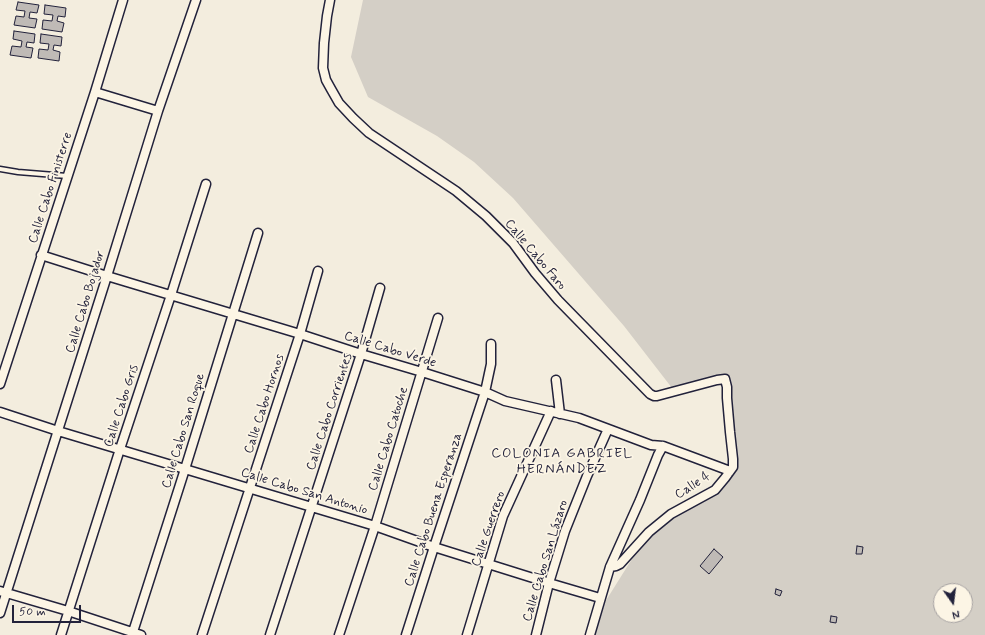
<!DOCTYPE html>
<html>
<head>
<meta charset="utf-8">
<style>
  body { margin:0 }
  #map { position:relative; width:985px; height:635px; overflow:hidden; background:#f3edde; font-family:Mynerve,sans-serif }
  canvas { display:block }
  .north { position:absolute; left:933px; top:583px; width:40px; height:40px; box-sizing:border-box; background:#fcf5e5; border:1px solid #a5a1a1; border-radius:50%; rotate:166deg; font-size:11px; font-weight:700; line-height:16px; text-align:center; color:#22223b }
  .north::after { content:''; display:block; margin:auto; width:14px; height:18px; background:#22223b; clip-path:polygon(50% 0,100% 100%,50% 72%,0 100%) }
  .scale { position:absolute; left:12px; top:605px; width:69px; height:18px; box-sizing:border-box; border:2px solid #22223b; border-top:0; padding-left:5px; font-size:12px; line-height:14px; white-space:nowrap; color:#22223b; -webkit-text-stroke:3px #fcf5e5; paint-order:stroke }
</style>
</head>
<body>
<div id="map">
<canvas width="985" height="635"></canvas>
<div class="north">N</div>
<div class="scale">50 m</div>
</div>
<script>
const ctx = document.querySelector('canvas').getContext('2d');
ctx.lineJoin = 'round';
function fill(path, color) { ctx.fillStyle = color; ctx.fill(path, 'evenodd'); }
const shape = rows => new Path2D(rows.map(r => 'M' + r).join(''));
function stroke(path, color, width, dash) { ctx.strokeStyle = color; ctx.lineWidth = width; ctx.lineCap = dash ? 'butt' : 'round'; ctx.setLineDash(dash || []); ctx.stroke(path); }
function drawText(font, color, halo, rows, align = 'center') {
  ctx.font = font + ' Mynerve,sans-serif'; ctx.lineWidth = 3.5; ctx.setLineDash([]); ctx.textBaseline = 'middle'; ctx.strokeStyle = halo; ctx.fillStyle = color; for (const [text, x, y, turn = 0] of rows) {
    ctx.save(); ctx.translate(x, y); ctx.rotate((+turn || 0) * Math.PI / 180); ctx.textAlign = isNaN(turn) ? turn : align; if (halo) ctx.strokeText(text, 0, 0); ctx.fillText(text, 0, 0); ctx.restore();
  }
}
fill(shape([
  [363,0,985,0,985,635,594,635,605,602,642,543,733,473,729,374,672,388,624,326,513,198,474,162,437,136,368,97,351,57],
  [941,591,965,591,965,615,941,615]
]), '#d4cfc6');
const building = shape([
  [18,2,39,5,37,13,30,12,29,18,37,19,35,28,14,25,16,16,24,17,25,11,16,10,18,2],
  [45,5,66,8,65,17,58,16,57,21,64,23,62,32,42,29,43,20,52,21,53,15,44,14,45,5],
  [14,31,35,34,34,43,27,42,26,47,33,48,31,58,10,55,12,46,21,47,22,41,13,39,14,31],
  [41,34,62,37,61,46,54,45,53,50,60,52,59,61,38,58,39,49,48,50,49,44,40,43,41,34],
  [857,546,863,547,862,554,856,554,857,546],
  [714,549,723,557,709,574,700,566,714,549],
  [776,589,782,591,780,596,775,594,776,589],
  [831,616,837,617,836,623,830,622,831,616]
]);
fill(building, '#bfbab6');
stroke(building, '#22223b', 1);
const lane = shape([
  [0,169,18,172,67,176]
]);
const street = shape([
  [330,0,327,16,324,43,323,68,326,80,331,89,339,103,353,118,369,133,456,191,486,216,513,243,535,273,558,300,650,394,654,396,657,396,717,380,725,379,727,387,727,398,730,432,733,459,733,467,725,478,715,490,671,514,649,532,620,564,616,566,610,567],
  [95,92,158,111],
  [41,255,107,276,300,334,361,354,422,372,485,392,505,401,579,418,651,445,663,446,730,471],
  [556,380,560,414],
  [0,384,95,92,123,0],
  [0,412,58,431,375,526,434,547,549,583,600,598],
  [0,591,68,611,141,635],
  [0,613,107,276,158,111,196,0],
  [61,635,120,449,171,295,206,184],
  [132,635,185,469,258,233],
  [202,635,300,334,318,271],
  [270,635,361,354,380,288],
  [339,635,375,526,438,318],
  [406,635,434,547,485,392,491,364,491,344],
  [467,635,503,516,551,411],
  [536,635,549,583,565,531,587,476,608,429],
  [590,635,610,567,640,500,658,455,663,446]
]);
stroke(lane, '#22223b', 7);
stroke(street, '#22223b', 11);
stroke(lane, '#fcf5e5', 4);
stroke(street, '#fcf5e5', 8);
drawText('13px', '#22223b', '#fcf5e5', [
  ["Calle Cabo Finisterre",51,188,-72],
  ["Calle Cabo Faro",535,255,50],
  ["Calle Cabo Bojador",86,302,-73],
  ["Calle Cabo Verde",390,350,17],
  ["Calle Cabo Hornos",265,404,-72],
  ["Calle Cabo Gris",122,406,-72],
  ["Calle Cabo Corrientes",330,412,-72],
  ["Calle Cabo San Roque",184,431,-73],
  ["Calle Cabo Catoche",389,439,-73],
  ["Calle 4",693,486,-33],
  ["Calle Cabo San Antonio",304,492,17],
  ["Calle Cabo Buena Esperanza",434,510,-72],
  ["Calle Guerrero",489,529,-71],
  ["Calle Cabo San Lázaro",546,561,-73]
]);
ctx.letterSpacing = '1px';
drawText('14px', '#22223b', '#fcf5e5', [
  ["COLONIA GABRIEL",562,454],
  ["HERNÁNDEZ",562,470]
]);
ctx.letterSpacing = '0px';
</script>
</body>
</html>
